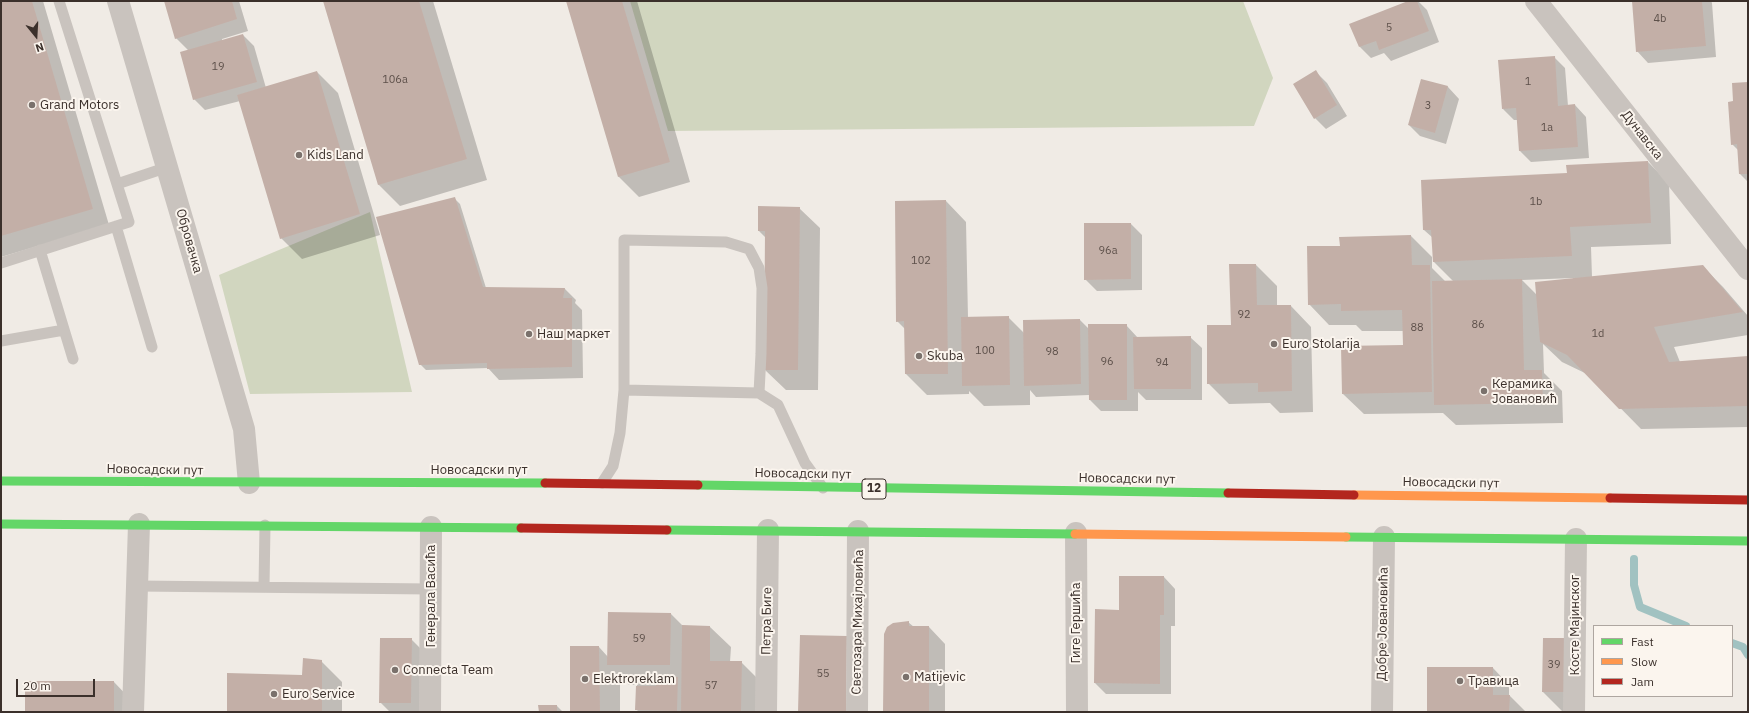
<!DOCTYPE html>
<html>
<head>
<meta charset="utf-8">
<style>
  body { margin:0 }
  #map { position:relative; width:1749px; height:713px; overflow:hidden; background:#f0ebe5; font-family:"IBM Plex Sans",sans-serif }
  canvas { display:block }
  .frame { position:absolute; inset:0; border:2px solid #3b302b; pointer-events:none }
  .legend { position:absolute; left:1593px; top:625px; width:140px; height:72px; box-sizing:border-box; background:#fbf5ee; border:1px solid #aea6a0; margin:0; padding:5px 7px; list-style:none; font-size:12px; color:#3b302b }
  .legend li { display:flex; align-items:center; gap:8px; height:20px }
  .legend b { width:20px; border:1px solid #aea6a0 }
  .north { position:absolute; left:16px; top:16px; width:40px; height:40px; -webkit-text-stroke:3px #fbf5ee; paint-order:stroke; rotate:162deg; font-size:11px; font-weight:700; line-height:16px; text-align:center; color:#3b302b }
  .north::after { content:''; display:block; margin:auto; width:14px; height:18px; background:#3b302b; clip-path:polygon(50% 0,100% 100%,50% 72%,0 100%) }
  .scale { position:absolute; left:16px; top:679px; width:79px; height:18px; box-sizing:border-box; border:2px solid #3b302b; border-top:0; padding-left:5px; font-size:12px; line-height:14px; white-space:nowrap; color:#3b302b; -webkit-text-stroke:3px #fbf5ee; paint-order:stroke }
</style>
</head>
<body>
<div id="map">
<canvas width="1749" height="713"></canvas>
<div class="frame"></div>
<ul class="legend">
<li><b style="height:5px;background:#63d668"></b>Fast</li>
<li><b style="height:5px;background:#ff974d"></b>Slow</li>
<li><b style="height:5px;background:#b3261e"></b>Jam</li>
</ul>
<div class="north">N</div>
<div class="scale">20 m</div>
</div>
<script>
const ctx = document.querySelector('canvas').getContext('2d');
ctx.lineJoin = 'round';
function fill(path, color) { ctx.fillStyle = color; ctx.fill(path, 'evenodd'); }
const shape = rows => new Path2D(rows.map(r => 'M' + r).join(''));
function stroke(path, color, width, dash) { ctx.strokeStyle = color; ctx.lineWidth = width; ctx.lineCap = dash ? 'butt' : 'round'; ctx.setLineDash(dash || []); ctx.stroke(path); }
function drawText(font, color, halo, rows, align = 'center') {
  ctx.font = font + ' "IBM Plex Sans",sans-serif'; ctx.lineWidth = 4; ctx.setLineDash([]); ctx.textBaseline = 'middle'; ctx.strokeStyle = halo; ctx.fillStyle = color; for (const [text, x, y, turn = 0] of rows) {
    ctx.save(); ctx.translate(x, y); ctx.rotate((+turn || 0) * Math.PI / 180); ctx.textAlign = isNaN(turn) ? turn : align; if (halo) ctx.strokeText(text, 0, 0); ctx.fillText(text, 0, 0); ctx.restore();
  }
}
fill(shape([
  [630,1,1243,1,1273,78,1254,126,668,131],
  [370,212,412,392,250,394,219,275]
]), '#d1d6bf');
fill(shape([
  [1,1,43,1,109,225,1,257],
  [165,1,239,1,248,31,222,39,222,41,243,35,254,46,266,88,317,72,338,93,380,235,302,259,281,238,240,101,205,110,194,99,188,50,176,38],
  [324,1,433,1,487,180,400,206,379,185],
  [567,1,637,1,690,182,639,197,619,177],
  [1411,1,1418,1,1427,10,1439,42,1391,61,1384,53,1371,58,1360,47,1351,25],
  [1633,1,1711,1,1712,3,1716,57,1648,63,1637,51],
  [1554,57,1565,68,1568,106,1575,105,1586,117,1589,158,1531,162,1520,151,1518,120,1514,120,1503,109],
  [1316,72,1327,83,1347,116,1326,129,1315,118],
  [1422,80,1448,87,1459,99,1446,144,1420,136,1409,125],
  [1748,83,1748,182,1740,174,1738,150,1732,144,1734,102],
  [1648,162,1669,183,1671,244,1591,247,1592,277,1702,266,1723,287,1748,316,1748,335,1674,347,1680,362,1748,357,1748,427,1641,429,1587,374,1562,362,1543,344,1544,373,1562,391,1563,423,1456,425,1443,413,1364,414,1343,394,1404,346,1404,331,1362,331,1356,325,1329,325,1309,304,1341,247,1411,236,1432,257,1432,268,1445,281,1453,281,1434,262,1433,238,1424,230,1568,174],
  [1573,278,1573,279,1537,295,1522,280],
  [454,198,460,204,486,288,565,289,576,300,575,303,582,310,583,378,499,380,488,368,426,370,420,364],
  [946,201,966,222,968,318,1008,317,1024,333,1080,320,1089,329,1126,325,1138,338,1190,337,1202,348,1202,400,1146,400,1138,392,1138,411,1101,411,1090,400,1089,395,1036,397,1030,390,1030,405,984,406,969,391,969,394,927,395,906,374,905,329,897,321],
  [799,208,820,228,818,390,786,390,765,370,766,238,759,231],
  [1131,224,1142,235,1142,290,1097,291,1085,279],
  [1256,265,1277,286,1277,306,1291,306,1311,327,1313,412,1280,413,1270,403,1229,404,1208,383],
  [1164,577,1175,589,1175,626,1171,626,1171,694,1106,694,1095,683,1120,611],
  [671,614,683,626,710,627,731,647,730,662,741,662,762,683,762,712,684,712,682,710,682,712,639,712,636,709,637,685,629,685,620,676,620,712,571,712,571,647,599,647,608,657],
  [908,622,914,627,929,627,945,644,945,712,884,712],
  [411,639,432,660,432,712,390,712,380,702],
  [1544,639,1585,712,1563,712,1543,692],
  [321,661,342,682,342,712,228,712,303,676],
  [1493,668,1509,685,1509,695,1526,712,1428,712],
  [114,682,134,703,134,712,26,712],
  [557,706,563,712,540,712]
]), '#0003');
stroke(shape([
  [1634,559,1634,585,1640,607,1686,626],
  [1732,643,1743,647,1748,655]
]), '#a1c2c1', 8);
fill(shape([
  [1,1,32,1,93,209,1,236],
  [164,1,232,1,237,19,175,39],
  [323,1,419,1,467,159,378,185],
  [566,1,622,1,670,162,618,177],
  [1408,1,1417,1,1429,31,1379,50,1376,41,1359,47,1349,24],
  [1632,1,1702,1,1706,46,1636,52],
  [243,34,257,82,193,100,180,52],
  [1555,56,1558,106,1575,104,1578,147,1519,151,1516,108,1502,109,1498,60],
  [1316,70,1337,105,1314,119,1293,84],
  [317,71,360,214,280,239,237,95],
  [1421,79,1448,86,1435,133,1408,125],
  [1748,82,1748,174,1739,174,1737,144,1731,145,1728,102,1733,101,1732,83],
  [1648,161,1651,223,1570,227,1572,256,1433,262,1431,230,1423,230,1421,180,1567,173,1566,165],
  [455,197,483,287,565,288,563,298,572,298,572,367,487,369,487,363,419,365,376,217],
  [946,200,948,374,905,374,904,321,896,322,895,201],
  [758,206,800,207,798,370,764,370,765,231,758,231],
  [1084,223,1131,223,1131,279,1084,280],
  [1411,235,1412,265,1430,265,1432,392,1342,394,1341,346,1403,345,1402,310,1341,311,1341,304,1308,305,1307,246,1340,246,1339,237],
  [1229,264,1256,264,1257,305,1291,305,1292,391,1258,392,1258,383,1207,384,1207,325,1231,325],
  [1703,265,1743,312,1654,327,1669,362,1748,356,1748,406,1619,409,1567,355,1540,342,1535,282],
  [1522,279,1524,370,1542,370,1543,403,1434,405,1432,281],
  [1009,316,1010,385,962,386,961,317],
  [1080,319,1081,384,1024,386,1023,320],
  [1088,324,1127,324,1127,400,1089,400],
  [1191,336,1191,389,1134,389,1133,337],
  [1119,576,1164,576,1164,615,1160,615,1160,684,1094,683,1095,609,1119,610],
  [608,612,671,613,670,665,607,665],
  [909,621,909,626,929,626,929,712,883,712,884,634,887,627,893,623],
  [682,625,710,626,710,661,742,661,741,711,681,711],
  [800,635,847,636,846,712,798,712],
  [380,638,412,638,411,703,379,703],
  [1543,638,1565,638,1565,692,1542,692],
  [570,646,599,646,600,712,570,712],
  [303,658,322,660,322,712,227,712,227,673,302,675],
  [1427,667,1493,667,1493,695,1510,695,1509,712,1427,712],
  [656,676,678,677,677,711,635,710,636,686,656,686],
  [25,681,114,681,114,712,25,712],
  [538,705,557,705,557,712,539,712]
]), '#c3afa7');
stroke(shape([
  [117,184,168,167],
  [116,226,152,347],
  [40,250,73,359],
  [1,263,129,222,59,1],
  [1,341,64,330],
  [624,390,624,240,726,242,749,249,759,268,762,288,761,354,759,393],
  [602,483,613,466,620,433,624,390,759,393,778,405,805,463,823,488],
  [137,586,431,589],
  [264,587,265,525]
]), '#c9c3be', 11);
stroke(shape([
  [118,1,244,429,249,483],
  [1536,1,1748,269],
  [1076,533,1077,712],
  [133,712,139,524],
  [430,712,431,527],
  [766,712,768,530],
  [857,712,858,531],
  [1382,712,1384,537],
  [1574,712,1576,539]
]), '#c9c3be', 22);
stroke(shape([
  [1,481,545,483],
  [698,485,1228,493],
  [1,524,521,528],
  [667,530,1075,534],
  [1346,537,1748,541]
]), '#63d668', 9);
stroke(shape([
  [1354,495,1610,498],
  [1075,534,1346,537]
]), '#ff974d', 9);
stroke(shape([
  [545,483,698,485],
  [1228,493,1354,495],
  [1610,498,1748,500],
  [521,528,667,530]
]), '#b3261e', 9);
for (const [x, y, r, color] of [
  [32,105,4,"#7a716c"],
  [299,155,4,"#7a716c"],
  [529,334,4,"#7a716c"],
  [1274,344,4,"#7a716c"],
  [919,356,4,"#7a716c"],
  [1484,391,4,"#7a716c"],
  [395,670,4,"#7a716c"],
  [906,677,4,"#7a716c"],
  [585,679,4,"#7a716c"],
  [1460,681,4,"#7a716c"],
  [274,694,4,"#7a716c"]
]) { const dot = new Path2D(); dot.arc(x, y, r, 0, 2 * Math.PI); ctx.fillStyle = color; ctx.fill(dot); stroke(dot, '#fbf5ee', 1.5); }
drawText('11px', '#5d504a', null, [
  ["4b",1660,19],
  ["5",1389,28],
  ["19",218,67],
  ["106a",395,80],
  ["1",1528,82],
  ["3",1428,106],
  ["1a",1547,128],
  ["1b",1536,202],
  ["96a",1108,251],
  ["102",921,261],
  ["92",1244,315],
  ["86",1478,325],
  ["88",1417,328],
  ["1d",1598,334],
  ["100",985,351],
  ["98",1052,352],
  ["96",1107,362],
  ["94",1162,363],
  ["59",639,639],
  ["39",1554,665],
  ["55",823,674],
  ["57",711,686]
]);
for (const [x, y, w] of [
  [874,489,24]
]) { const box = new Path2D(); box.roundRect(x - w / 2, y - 10, w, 20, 3); ctx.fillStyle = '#fbf5ee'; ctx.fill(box); stroke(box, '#3b302b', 1); }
drawText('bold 12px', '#3b302b', null, [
  ["12",874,489]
]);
drawText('13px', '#3b302b', '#fbf5ee', [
  ["Grand Motors",40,105],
  ["Kids Land",307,155],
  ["Наш маркет",537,334],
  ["Euro Stolarija",1282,344],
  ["Skuba",927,356],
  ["Керамика",1492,384],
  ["Јовановић",1492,399],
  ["Connecta Team",403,670],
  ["Matijevic",914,677],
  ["Elektroreklam",593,679],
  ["Травица",1468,681],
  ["Euro Service",282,694]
], 'left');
drawText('13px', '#3b302b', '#fbf5ee', [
  ["Дунавска",1642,135,52],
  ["Обровачка",189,241,74],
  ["Новосадски пут",155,470,1],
  ["Новосадски пут",479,470],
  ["Новосадски пут",803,474,1],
  ["Новосадски пут",1127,479,1],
  ["Новосадски пут",1451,483,1],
  ["Генерала Васића",431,596,-90],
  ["Петра Биге",767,621,-89],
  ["Светозара Михајловића",858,622,-89],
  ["Гиге Гершића",1076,623,-90],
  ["Добре Јовановића",1383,624,-89],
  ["Косте Мајинског",1575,625,-90]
]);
</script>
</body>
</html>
